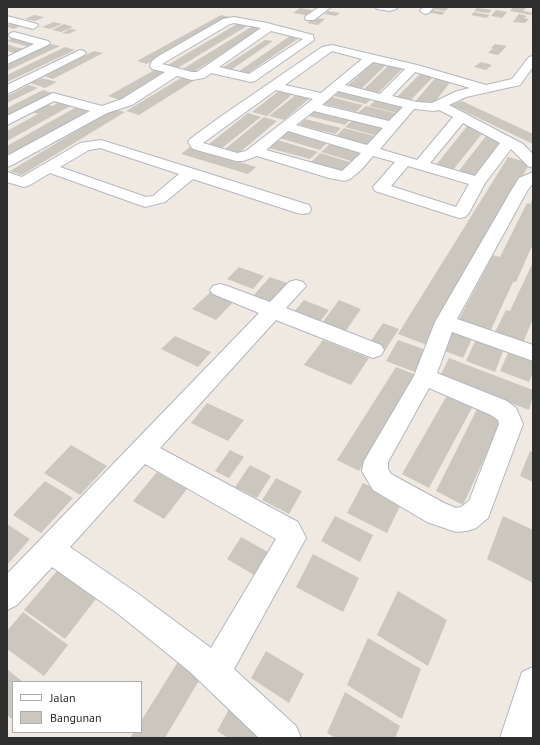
<!DOCTYPE html>
<html>
<head>
<meta charset="utf-8">
<style>
  body { margin:0 }
  #map { position:relative; width:540px; height:745px; overflow:hidden; background:#efe9e1; font-family:"PT Sans",sans-serif }
  canvas { display:block }
  .frame { position:absolute; inset:0; border:8px solid #2e2e2e; pointer-events:none }
  .legend { position:absolute; left:12px; top:681px; width:130px; height:52px; box-sizing:border-box; background:#fff; border:1px solid #ababab; margin:0; padding:5px 7px; list-style:none; font-size:12px; color:#2e2e2e }
  .legend li { display:flex; align-items:center; gap:8px; height:20px }
  .legend b { width:20px; border:1px solid #ababab }
</style>
</head>
<body>
<div id="map">
<canvas width="540" height="745"></canvas>
<div class="frame"></div>
<ul class="legend">
<li><b style="height:5px;background:#fff"></b>Jalan</li>
<li><b style="height:11px;background:#cbc7bf"></b>Bangunan</li>
</ul>
</div>
<script>
const ctx = document.querySelector('canvas').getContext('2d');
ctx.lineJoin = 'round';
function fill(path, color) { ctx.fillStyle = color; ctx.fill(path, 'evenodd'); }
const shape = rows => new Path2D(rows.map(r => 'M' + r).join(''));
function stroke(path, color, width, dash) { ctx.strokeStyle = color; ctx.lineWidth = width; ctx.lineCap = dash ? 'butt' : 'round'; ctx.setLineDash(dash || []); ctx.stroke(path); }
fill(shape([
  [434,7,450,7,445,11,432,9],
  [513,7,527,7,523,11,533,13,531,15,510,11],
  [300,8,317,11,310,16,293,13],
  [477,8,492,10,489,13,474,11],
  [431,10,445,12,442,15,427,12],
  [496,10,507,12,502,18,491,16],
  [328,11,340,13,336,16,324,14],
  [474,12,490,15,486,18,471,15],
  [519,14,527,16,524,18,529,19,525,23,513,22],
  [34,15,44,17,35,21,25,19],
  [221,15,230,17,147,64,137,61],
  [315,18,325,19,318,25,307,23],
  [242,21,252,23,176,69,166,66],
  [16,22,25,24,14,29,7,27,7,25],
  [54,22,62,24,50,29,42,27],
  [64,24,73,27,61,32,52,30],
  [256,24,266,26,192,73,181,70],
  [70,29,77,30,68,34,62,33],
  [293,34,302,36,244,76,235,74],
  [15,36,39,43,30,47,7,41],
  [265,40,273,41,231,70,222,68],
  [7,44,15,47,24,49,15,53,7,51],
  [51,44,60,46,7,71,7,64],
  [495,44,507,46,498,55,488,53,492,49,496,50,491,48],
  [65,47,75,50,7,82,7,75],
  [94,51,103,53,53,79,44,76],
  [375,61,388,63,360,90,346,87],
  [481,62,492,65,486,70,474,67],
  [390,64,404,67,377,94,362,91],
  [158,68,169,71,120,100,108,96],
  [420,74,433,77,409,102,395,99],
  [186,75,198,78,139,115,126,111],
  [436,77,452,80,431,107,414,103],
  [42,78,57,82,45,88,30,83],
  [29,85,38,88,7,103,7,96],
  [43,90,52,93,7,116,7,108],
  [280,90,294,93,267,116,252,112],
  [341,90,372,98,366,104,334,96],
  [297,94,311,97,284,120,269,116],
  [332,97,350,102,363,105,356,112,324,104],
  [377,99,407,106,400,114,369,106],
  [63,100,74,104,7,141,7,131,38,114,32,112,47,104,52,106],
  [462,101,533,134,533,144,451,105],
  [80,105,91,109,7,157,7,146],
  [366,106,398,114,389,123,356,114],
  [113,109,125,112,22,175,10,171],
  [316,110,351,119,345,125,309,116],
  [248,113,261,117,222,148,209,144],
  [264,117,277,121,239,153,225,149],
  [305,119,341,128,335,134,299,125],
  [354,119,389,128,381,137,345,127],
  [468,125,485,130,453,170,436,165],
  [344,128,378,137,370,146,335,137],
  [284,130,328,142,320,150,276,137],
  [486,136,504,141,478,177,458,172],
  [274,139,318,152,310,159,265,147],
  [332,142,368,152,358,163,321,152],
  [190,147,256,167,248,174,181,154],
  [320,153,356,164,347,174,310,163],
  [508,157,530,163,427,345,398,334],
  [533,198,533,244,516,282,513,282,490,332,458,321,493,255,500,257,527,203,530,204],
  [533,262,533,319,522,345,494,334,506,310,510,311],
  [239,267,264,276,253,289,227,279],
  [270,277,287,283,269,304,252,297],
  [215,288,238,297,216,320,192,309],
  [304,300,329,310,319,323,293,313],
  [339,300,361,309,345,332,322,323],
  [383,323,399,329,384,352,368,345],
  [451,332,472,339,463,358,442,350],
  [175,336,211,352,198,367,161,349],
  [476,339,504,349,495,372,466,361],
  [323,340,369,358,351,385,304,365],
  [398,340,426,350,415,372,386,361],
  [509,351,533,360,533,373,529,382,500,371],
  [449,358,533,390,533,396,529,410,440,376],
  [396,367,416,375,359,471,337,460],
  [449,392,474,404,429,488,402,474],
  [207,403,244,420,228,441,191,423],
  [479,405,504,416,463,505,436,491],
  [71,445,107,466,80,495,44,473],
  [230,450,244,457,229,478,215,471],
  [530,451,533,452,533,482,520,476],
  [250,465,271,476,257,498,235,487],
  [157,472,187,489,164,519,133,501],
  [276,478,302,491,289,514,262,500],
  [45,481,73,498,41,533,13,515],
  [363,483,402,502,387,533,347,513],
  [335,516,373,535,360,562,321,541],
  [503,516,533,530,533,583,487,559],
  [7,524,30,539,7,565],
  [241,537,275,556,261,579,227,559],
  [313,554,359,578,343,612,296,587],
  [62,565,102,591,65,639,24,610],
  [398,591,447,620,428,666,377,635],
  [23,612,68,645,44,676,7,649,7,631],
  [368,638,421,669,402,719,347,685],
  [266,651,304,674,289,703,251,678],
  [181,657,204,672,165,738,130,738,134,732,141,732,141,721],
  [7,669,23,682,13,682,13,720,7,715],
  [345,692,400,726,395,738,335,738,327,733],
  [229,709,276,738,228,738,217,731]
]), '#cbc7bf');
const minor = shape([
  [319,7,331,7,314,20,306,20,305,18,306,16,319,7],
  [375,7,398,7,396,9,390,11,377,9,375,7],
  [423,7,434,7,429,13,425,14,420,11,423,7],
  [7,16,37,24,38,26,33,29,7,22,7,16],
  [234,17,267,23,313,35,314,40,255,81,251,82,211,73,204,78,192,80,177,76,132,105,107,113,12,165,7,167,7,156,90,111,54,101,7,125,7,116,53,93,102,106,122,99,165,72,152,69,150,66,152,61,157,57,223,19,234,17],
  [234,23,261,28,197,72,192,72,162,64,230,24,234,23],
  [271,31,303,39,249,74,219,67,271,31],
  [14,32,48,41,50,43,48,45,7,64,7,57,34,44,10,37,9,35,10,33,14,32],
  [332,45,417,65,486,85,512,79,529,57,533,56,533,67,520,85,466,97,449,105,523,144,533,154,533,168,528,166,511,149,485,183,469,213,465,217,459,218,375,191,373,187,395,162,373,156,361,170,350,179,345,181,329,178,257,156,243,161,236,161,193,149,190,145,188,142,190,139,220,117,322,47,332,45],
  [332,51,362,59,321,93,285,85,332,51],
  [373,62,405,69,380,94,345,85,373,62],
  [415,72,470,88,457,91,432,103,417,102,392,96,415,72],
  [276,90,313,99,246,151,237,153,203,143,276,90],
  [338,91,403,107,389,121,322,105,338,91],
  [414,109,434,111,439,110,453,117,417,160,380,149,414,109],
  [314,111,383,128,367,145,296,125,314,111],
  [463,123,500,143,475,176,430,163,463,123],
  [288,131,361,153,342,171,266,150,288,131],
  [408,166,469,184,456,207,391,186,408,166],
  [80,50,84,51,86,53,84,55,7,94,7,85,80,50],
  [101,140,309,205,311,209,309,213,303,214,297,213,193,179,165,202,145,207,50,173,30,185,24,187,7,182,7,172,22,177,80,143,101,140],
  [100,148,179,174,153,196,146,197,60,167,89,150,100,148],
  [533,172,533,183,527,191,457,319,533,345,533,361,452,332,437,373,507,401,516,408,523,424,488,518,476,528,467,531,456,532,427,522,373,490,362,471,364,461,414,376,435,322,511,191,519,178,533,172],
  [429,388,491,415,498,420,499,424,469,501,461,507,456,508,444,503,391,474,388,469,388,462,429,388],
  [296,280,303,282,306,286,286,308,381,345,384,350,381,355,373,358,365,355,276,320,160,448,298,522,306,538,234,669,296,726,301,738,259,738,189,671,117,613,52,567,17,605,7,610,7,574,259,313,213,294,210,290,213,286,220,284,227,286,270,302,289,282,296,280],
  [145,464,276,539,211,648,137,593,70,547,145,464],
  [533,667,533,738,500,738,522,672,533,667]
]);
stroke(minor, '#b4b7c1', 2);
fill(minor, '#fff');
</script>
</body>
</html>
